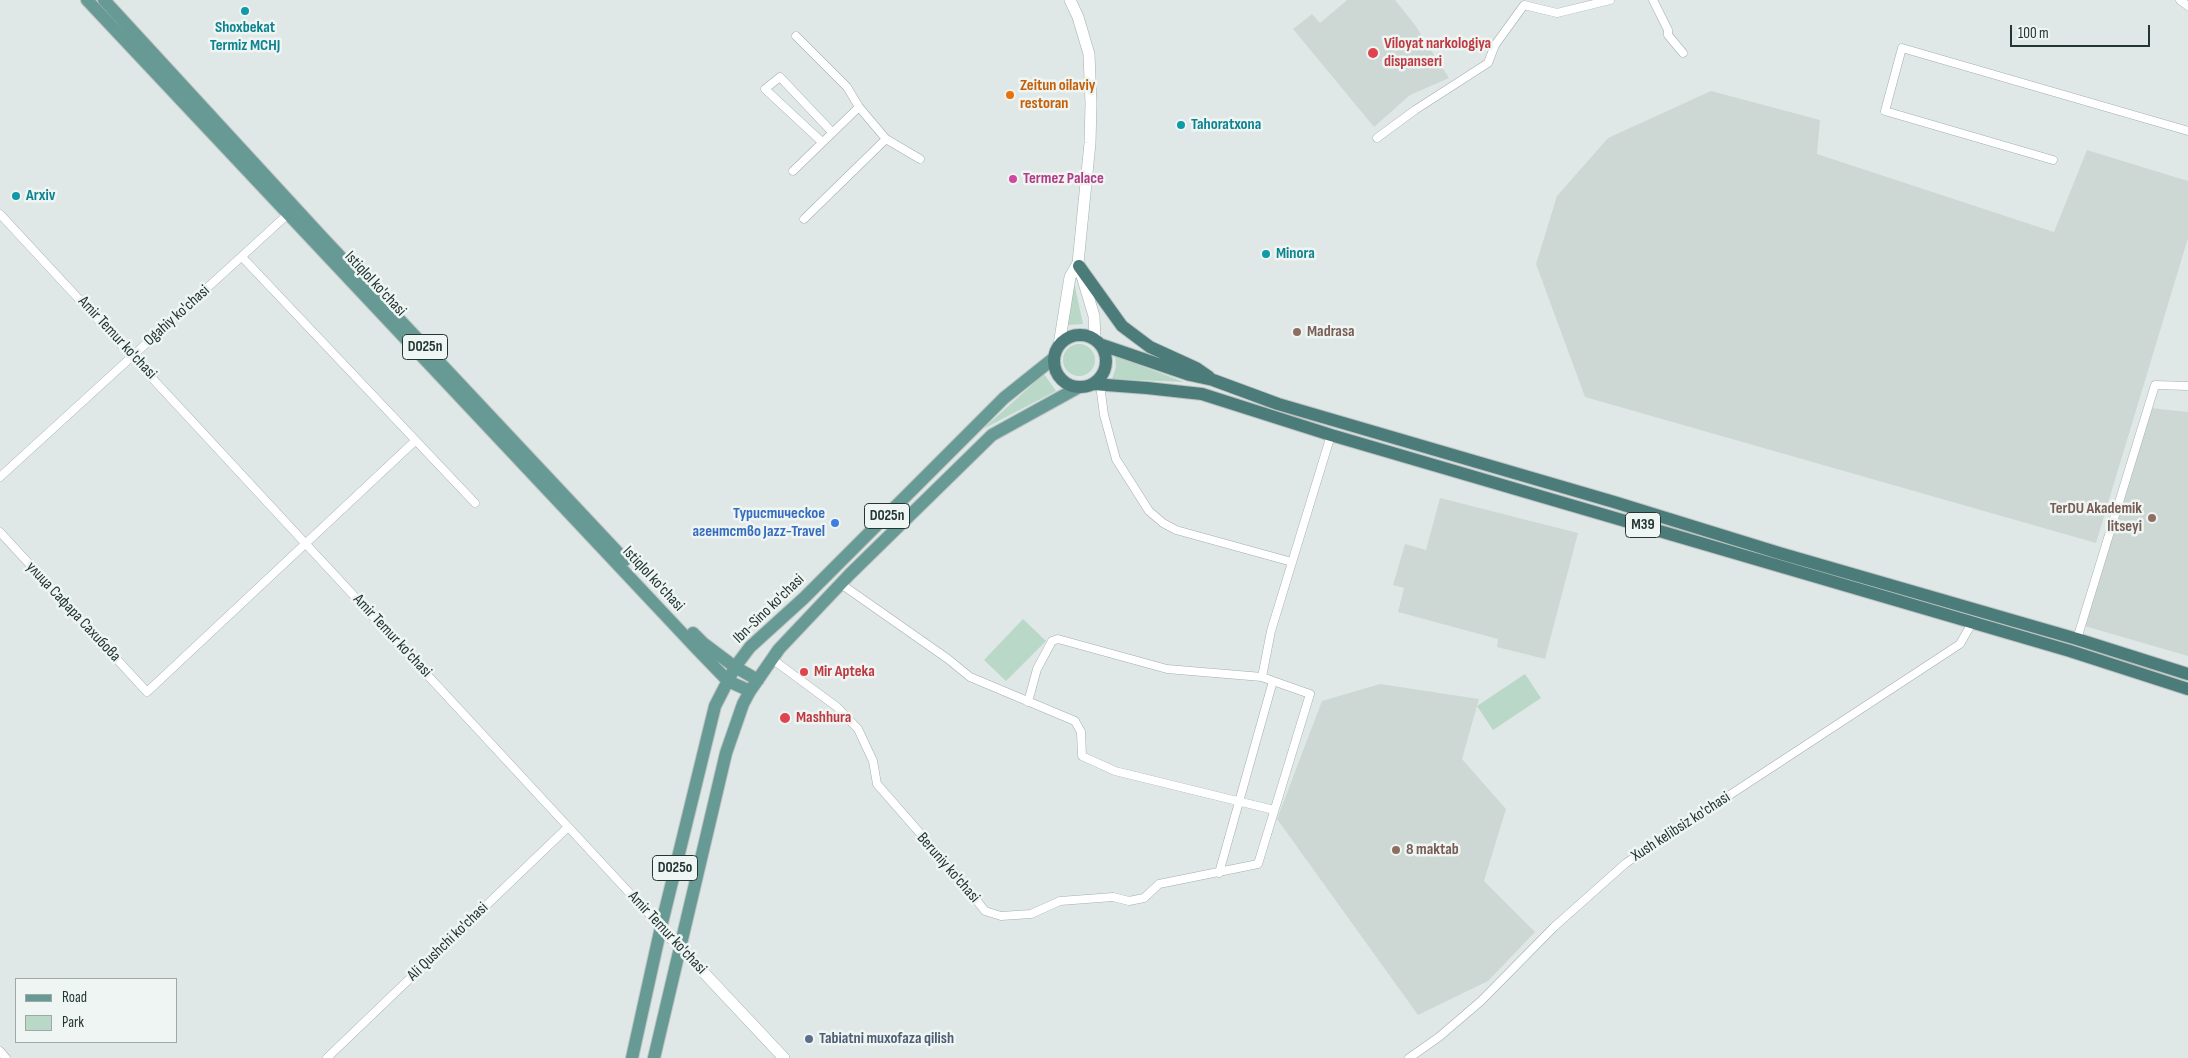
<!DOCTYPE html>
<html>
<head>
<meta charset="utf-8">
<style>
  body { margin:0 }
  #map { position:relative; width:2188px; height:1058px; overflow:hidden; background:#dfe8e6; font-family:"Sofia Sans Condensed",sans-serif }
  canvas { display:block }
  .legend { position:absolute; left:15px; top:978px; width:162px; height:65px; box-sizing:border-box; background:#eff5f3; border:1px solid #9da9a7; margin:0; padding:6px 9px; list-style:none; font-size:15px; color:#223634 }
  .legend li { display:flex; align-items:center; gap:10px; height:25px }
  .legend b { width:25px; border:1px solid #9da9a7 }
  .scale { position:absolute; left:2010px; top:25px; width:140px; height:22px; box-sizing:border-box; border:2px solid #223634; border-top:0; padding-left:6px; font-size:15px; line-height:18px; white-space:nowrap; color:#223634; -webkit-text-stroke:4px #eff5f3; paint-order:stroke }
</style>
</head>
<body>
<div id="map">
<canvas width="2188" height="1058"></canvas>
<ul class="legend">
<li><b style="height:6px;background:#679a95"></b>Road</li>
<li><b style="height:14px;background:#b9d8c7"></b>Park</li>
</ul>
<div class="scale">100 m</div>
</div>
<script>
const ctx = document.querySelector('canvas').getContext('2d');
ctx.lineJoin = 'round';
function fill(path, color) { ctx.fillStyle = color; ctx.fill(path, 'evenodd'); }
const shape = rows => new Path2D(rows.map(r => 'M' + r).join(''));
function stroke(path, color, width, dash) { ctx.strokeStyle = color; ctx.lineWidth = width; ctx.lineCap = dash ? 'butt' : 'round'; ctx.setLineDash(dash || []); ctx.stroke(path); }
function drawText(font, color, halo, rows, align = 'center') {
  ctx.font = font + ' "Sofia Sans Condensed",sans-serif'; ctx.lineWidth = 5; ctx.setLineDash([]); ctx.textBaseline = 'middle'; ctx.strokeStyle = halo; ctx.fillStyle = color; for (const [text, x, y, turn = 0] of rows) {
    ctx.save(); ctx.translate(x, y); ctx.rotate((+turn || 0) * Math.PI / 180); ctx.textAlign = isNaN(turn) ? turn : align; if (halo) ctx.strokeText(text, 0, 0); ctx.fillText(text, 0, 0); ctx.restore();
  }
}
fill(shape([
  [1347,0,1395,0,1415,25,1449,78,1410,95,1374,127,1293,29,1312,14,1320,23],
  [1711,91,1820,120,1817,154,2054,232,2087,150,2188,181,2188,238,2096,543,1585,397,1536,264,1557,196,1608,138],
  [2150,408,2188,412,2188,656,2081,625],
  [1440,498,1578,533,1545,659,1497,647,1498,639,1398,612,1404,588,1393,585,1405,544,1426,550],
  [1380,684,1479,699,1462,759,1506,809,1484,881,1535,932,1488,981,1418,1015,1277,819,1322,701]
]), '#cdd8d5');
fill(shape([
  [1074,282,1083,324,1068,325],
  '1063 360a16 16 0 1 1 32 0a16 16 0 1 1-32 0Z',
  [1115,356,1184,382,1112,379,1116,367],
  [1044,374,1056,391,983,429],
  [1023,619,1046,641,1006,681,984,660],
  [1525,674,1541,698,1493,730,1477,706]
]), '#b9d8c7');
const minor = shape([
  [1653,0,1668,30,1668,35,1683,53],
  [2180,0,2188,6],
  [796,36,847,87,859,107],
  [1377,138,1415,110,1488,63,1495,45,1524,5,1557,13,1610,0],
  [822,142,765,89,780,77,832,132],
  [2053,160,1885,111,1902,48,2188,131],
  [793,171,859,107,886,139,920,159],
  [0,214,661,927],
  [804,219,886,139],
  [242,257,475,503],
  [1100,385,1104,415,1116,459,1149,511,1163,523,1176,530,1292,562],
  [0,477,287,215],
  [0,532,147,692,415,441],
  [841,584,948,659,970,677,1075,721,1081,732,1082,756,1115,771,1274,810],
  [2077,639,2155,385,2188,386],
  [772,659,837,707,858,729,873,761,877,784,960,879,985,911,1001,916,1031,914,1060,901,1113,897,1129,901,1144,898,1159,884,1258,864,1310,694,1273,681],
  [1028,702,1037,669,1052,641,1058,639,1167,669,1262,677],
  [1219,873,1273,681,1262,677,1271,631,1331,435],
  [0,1051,6,1058],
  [327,1058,568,827],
  [1409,1058,1439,1037,1481,1001,1554,927,1626,863,1960,644,1972,623]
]);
const secondary = shape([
  [1070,0,1078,17,1089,54,1091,104,1090,143,1078,263,1094,316,1095,339],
  [1059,345,1070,277,1078,263],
  [661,927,784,1058]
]);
const primary = shape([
  [87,0,697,649,728,681,750,691],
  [104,0,321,236,625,560],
  [693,633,703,643,735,667,758,680],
  [632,1058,661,927,715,706,735,667,750,647,804,598,1004,398,1054,358],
  [654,1058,726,753,743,704,750,691,779,649,850,574,992,435,1079,387]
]);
const trunk = shape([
  [1079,266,1122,326,1150,347,1196,368,1209,377],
  '1054 361a26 26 0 1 1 52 0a26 26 0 1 1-52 0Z',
  [1102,345,1190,375,1213,380,1278,404,1614,502,1779,553,2077,639,2188,674],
  [1093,384,1147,388,1202,394,1331,435,2070,651,2188,689]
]);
stroke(minor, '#a3afad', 9);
stroke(secondary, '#9fb3af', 12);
stroke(primary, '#bdc3c2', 14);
stroke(trunk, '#bdc3c2', 14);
stroke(minor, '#fff', 8);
stroke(secondary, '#fff', 11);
stroke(primary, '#679a95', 12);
stroke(trunk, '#4c7c7a', 12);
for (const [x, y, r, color] of [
  [245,11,5,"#0f9aa8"],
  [1373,53,6,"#e0444e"],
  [1010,95,5,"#e8710a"],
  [1181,125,5,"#0f9aa8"],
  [1013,179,5,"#d1479c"],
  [16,196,5,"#0f9aa8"],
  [1266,254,5,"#0f9aa8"],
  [1297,332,5,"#8d6e63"],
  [2152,518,5,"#8d6e63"],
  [835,523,5,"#3f7fe0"],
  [804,672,5,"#e0444e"],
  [785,718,6,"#e0444e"],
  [1396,850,5,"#8d6e63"],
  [809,1039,5,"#5c6f8a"]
]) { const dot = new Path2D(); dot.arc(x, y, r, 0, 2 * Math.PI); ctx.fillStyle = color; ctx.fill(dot); stroke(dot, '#eff5f3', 2); }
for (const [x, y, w] of [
  [425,347,45],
  [887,516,45],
  [1643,525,35],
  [675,868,45]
]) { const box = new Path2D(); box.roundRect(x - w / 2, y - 12.5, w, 25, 4); ctx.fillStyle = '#eff5f3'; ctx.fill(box); stroke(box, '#223634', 1); }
drawText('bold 15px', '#223634', null, [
  ["D025n",425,347],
  ["D025n",887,516],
  ["M39",1643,525],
  ["D025o",675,868]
]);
drawText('bold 16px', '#0d838f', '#eff5f3', [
  ["Shoxbekat",245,28,"center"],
  ["Termiz MCHJ",245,46,"center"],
  ["Tahoratxona",1191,125],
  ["Arxiv",26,196],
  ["Minora",1276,254]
], 'left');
drawText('bold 16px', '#be3a42', '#eff5f3', [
  ["Viloyat narkologiya",1384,44],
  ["dispanseri",1384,62],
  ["Mir Apteka",814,672],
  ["Mashhura",796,718]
], 'left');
drawText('bold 16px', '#c56008', '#eff5f3', [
  ["Zeitun oilaviy",1020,86],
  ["restoran",1020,104]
], 'left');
drawText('bold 16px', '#b23c85', '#eff5f3', [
  ["Termez Palace",1023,179]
], 'left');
drawText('16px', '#223634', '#eff5f3', [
  ["Istiqlol ko'chasi",375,284,47],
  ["Ogahiy ko'chasi",177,316,-42],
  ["Amir Temur ko'chasi",117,338,47],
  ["Istiqlol ko'chasi",653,579,47],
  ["Ibn-Sino ko'chasi",769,609,-44],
  ["улица Сафара Сахибова",73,612,47],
  ["Amir Temur ko'chasi",392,636,47],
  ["Xush kelibsiz ko'chasi",1681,827,-33],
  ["Beruniy ko'chasi",948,868,49],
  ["Amir Temur ko'chasi",667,933,47],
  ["Ali Qushchi ko'chasi",448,942,-44]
]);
drawText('bold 16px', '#785e54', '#eff5f3', [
  ["Madrasa",1307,332],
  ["TerDU Akademik",2142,509,"right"],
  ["litseyi",2142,527,"right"],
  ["8 maktab",1406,850]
], 'left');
drawText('bold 16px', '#366cbe', '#eff5f3', [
  ["Туристическое",825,514],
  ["агентство Jazz-Travel",825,532]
], 'right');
drawText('bold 16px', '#4e5e75', '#eff5f3', [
  ["Tabiatni muxofaza qilish",819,1039]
], 'left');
</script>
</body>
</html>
